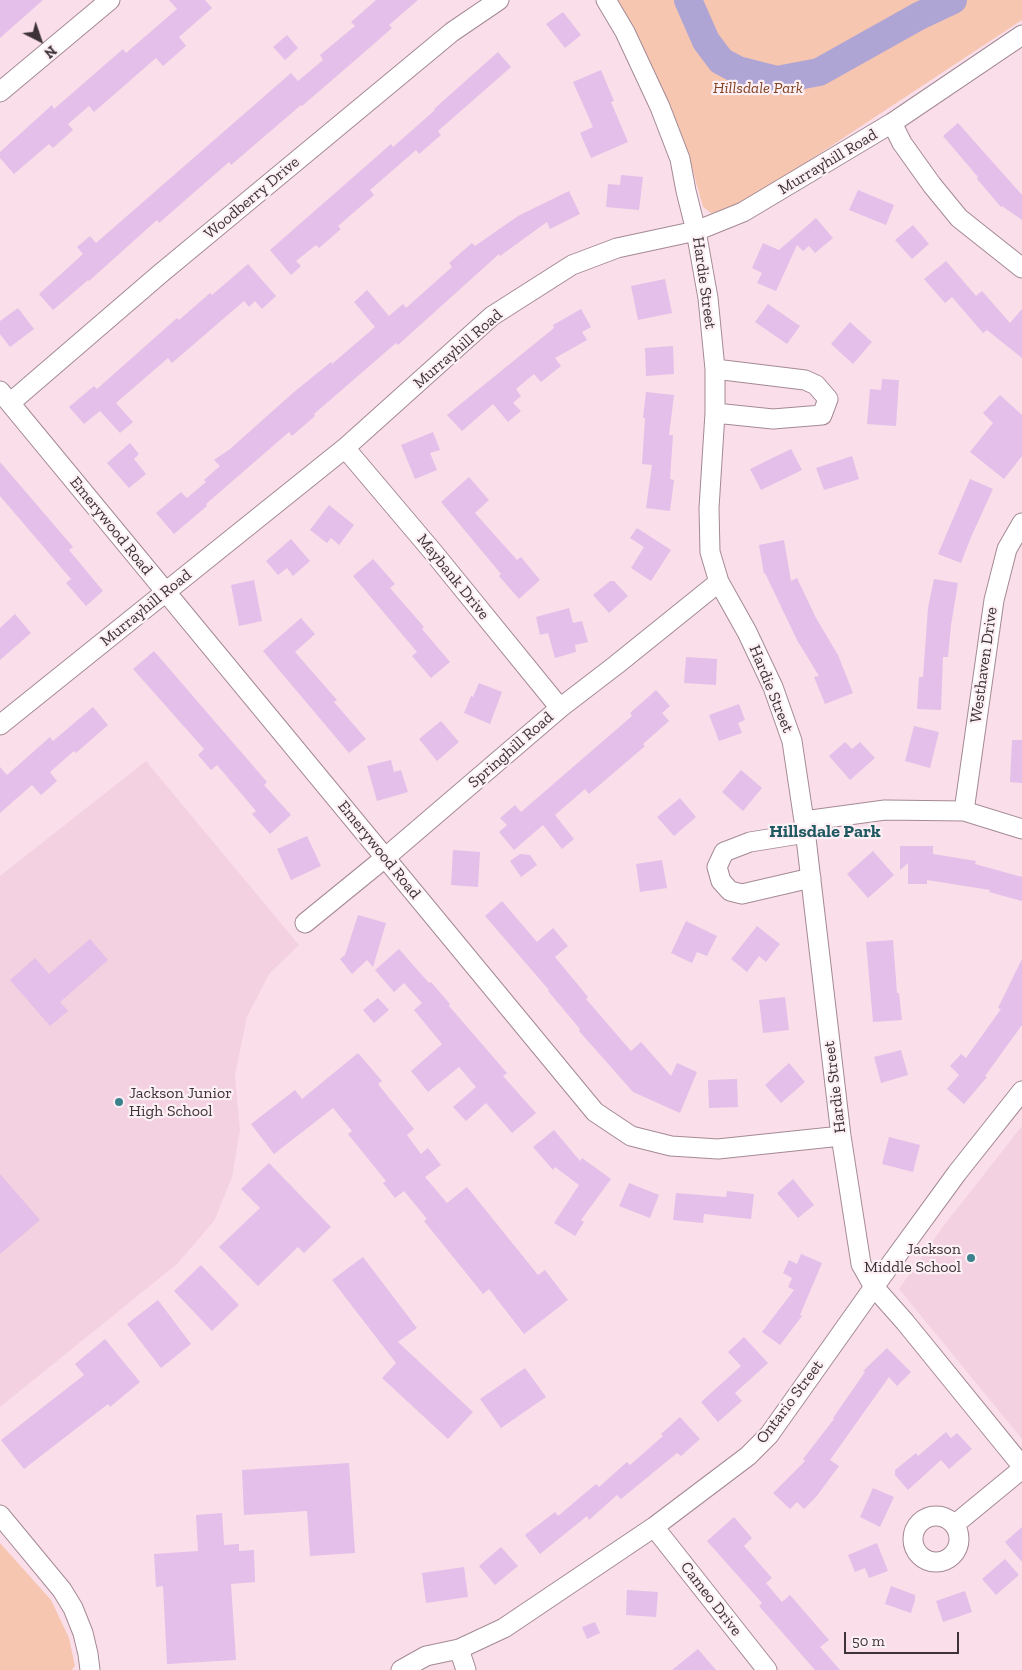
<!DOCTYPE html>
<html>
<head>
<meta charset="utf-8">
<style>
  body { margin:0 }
  #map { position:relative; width:1022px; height:1670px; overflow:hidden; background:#fadeea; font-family:"Zilla Slab",serif }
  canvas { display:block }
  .north { position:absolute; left:15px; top:15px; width:50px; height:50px; -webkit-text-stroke:4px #fcf0f5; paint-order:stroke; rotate:139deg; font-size:14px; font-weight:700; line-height:20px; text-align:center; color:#3d3237 }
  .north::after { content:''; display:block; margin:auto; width:18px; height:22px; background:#3d3237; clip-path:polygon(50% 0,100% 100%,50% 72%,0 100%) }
  .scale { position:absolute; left:844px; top:1632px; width:115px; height:22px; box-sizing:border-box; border:2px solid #3d3237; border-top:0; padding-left:6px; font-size:15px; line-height:18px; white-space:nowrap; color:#3d3237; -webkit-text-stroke:4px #fcf0f5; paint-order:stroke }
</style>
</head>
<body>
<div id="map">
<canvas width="1022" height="1670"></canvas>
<div class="north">N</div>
<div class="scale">50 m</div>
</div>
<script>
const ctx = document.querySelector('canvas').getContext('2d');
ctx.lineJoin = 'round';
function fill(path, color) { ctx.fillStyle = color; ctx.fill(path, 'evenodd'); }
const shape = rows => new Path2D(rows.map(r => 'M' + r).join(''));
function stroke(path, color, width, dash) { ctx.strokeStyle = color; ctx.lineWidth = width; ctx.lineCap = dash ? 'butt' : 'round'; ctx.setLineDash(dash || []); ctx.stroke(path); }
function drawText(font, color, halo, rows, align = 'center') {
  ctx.font = font + ' "Zilla Slab",serif'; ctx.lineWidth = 4.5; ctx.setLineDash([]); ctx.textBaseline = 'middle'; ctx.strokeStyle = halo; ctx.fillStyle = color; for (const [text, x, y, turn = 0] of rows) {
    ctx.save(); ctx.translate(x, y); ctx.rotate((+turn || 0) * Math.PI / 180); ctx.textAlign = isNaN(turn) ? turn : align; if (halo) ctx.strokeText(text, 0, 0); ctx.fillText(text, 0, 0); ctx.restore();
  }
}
fill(shape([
  [146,761,299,945,269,974,247,1017,235,1075,240,1130,232,1177,214,1221,177,1264,0,1407,0,876],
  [1022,1126,1022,1439,899,1289,942,1228]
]), '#f4d1e1');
fill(shape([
  [613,0,1022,0,1022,20,760,193,729,209,711,213,703,207,687,150,655,74],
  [0,1543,51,1600,69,1638,75,1666,72,1670,0,1670]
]), '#f6c6b1');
stroke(shape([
  [688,0,706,41,721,61,738,70,777,80,819,72,919,16,953,0]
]), '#aea5d5', 28);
fill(shape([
  [0,0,43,0,0,38],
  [169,0,205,0,212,8,179,37,186,46,163,66,156,58,94,112,89,106,68,124,73,130,53,148,49,144,14,174,0,158,0,152,52,105,54,109,123,49,126,53,177,9],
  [376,0,418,0,389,25,392,28,360,56,302,106,301,105,231,165,229,162,159,223,157,220,89,281,88,280,53,310,39,294,83,254,77,247,90,236,96,243,291,73,298,81,323,60,320,55,355,26,351,22],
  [563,12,581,35,565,48,546,24],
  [287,35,298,48,285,60,273,47],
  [498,52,511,67,438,131,441,135,419,154,416,150,370,190,374,195,338,226,341,229,319,248,316,245,296,261,301,266,291,275,270,250,391,144,393,147,435,110,434,109],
  [601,70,614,101,611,102,628,142,591,158,580,133,593,127,573,82],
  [958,123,1022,195,1022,220,1002,206,1001,207,977,179,978,177,943,136],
  [621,175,643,177,639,210,606,207,608,184,620,185],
  [858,190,894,205,886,225,849,210],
  [569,191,580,214,550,229,547,222,500,256,499,254,398,345,396,343,314,414,315,416,292,436,289,432,206,504,207,506,174,534,156,513,181,492,187,498,206,482,204,480,220,466,214,460,230,449,294,392,331,362,332,364,375,327,354,302,367,290,389,316,403,304,406,308,452,267,449,263,472,243,475,246,518,216],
  [816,218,833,238,815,253,809,246,803,251,797,245,776,291,757,283,762,273,752,268,763,243,779,250],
  [913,225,929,244,912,259,895,240],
  [946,261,976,296,982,291,1010,323,1022,309,1022,358,987,330,983,333,952,297,945,303,924,279],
  [248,264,276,296,262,309,255,301,249,307,244,301,172,363,168,358,116,403,133,422,120,433,100,411,84,424,69,407,94,386,97,389,177,318,179,320,210,293,212,295],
  [665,279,672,313,638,320,631,286],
  [768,304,800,326,787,344,755,322],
  [18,308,34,329,10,347,0,334,0,321],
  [581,309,591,327,582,332,587,340,555,358,561,366,541,382,534,374,516,389,521,396,513,403,521,411,508,422,493,404,462,431,447,415,554,328,553,325],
  [850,322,872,342,853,364,831,344],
  [673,346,674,374,646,376,645,348],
  [882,379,899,380,896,426,867,424,870,389,881,390],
  [646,392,674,395,669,435,673,435,670,479,674,480,670,511,646,508,652,465,642,464,645,418,643,418],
  [1000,395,1022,415,1022,456,1004,479,970,452,993,423,983,413],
  [433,432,440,450,430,453,437,470,415,479,401,445],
  [130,443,139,454,134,459,146,474,129,488,107,463],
  [791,449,802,470,761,490,750,469],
  [852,456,859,479,824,490,816,468],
  [0,462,73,547,69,550,103,591,86,606,66,583,71,579,0,496],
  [469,477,489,500,475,513,517,560,521,557,540,580,519,599,499,576,501,574,441,502],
  [970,479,993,489,971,537,961,563,938,554],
  [329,505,354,525,339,545,331,538,327,543,310,530],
  [637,528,671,550,651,581,631,568,644,547,630,538],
  [291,539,310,561,293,576,287,568,278,575,266,561],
  [784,540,791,581,797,578,816,618,838,655,853,693,825,704,814,677,819,676,797,640,765,573,764,574,759,545],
  [373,559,395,584,390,588,424,627,422,629,450,662,431,678,412,656,417,652,353,576],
  [934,579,958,583,951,625,948,657,943,657,941,710,917,709,919,677,923,677,928,608],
  [254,580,262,621,239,626,231,585],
  [610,581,614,581,628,596,609,613,593,595],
  [569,608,573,623,582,621,588,642,575,645,576,652,555,658,548,633,540,635,536,617],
  [15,614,31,633,0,660,0,628],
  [301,618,315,634,295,652,337,700,334,702,366,739,349,753,263,651],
  [154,651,267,782,264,785,291,815,270,834,252,814,256,811,217,765,211,770,198,755,204,749,133,669],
  [686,657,717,659,716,685,684,683],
  [479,683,502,692,490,724,464,713,471,696,473,697],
  [656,690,670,706,662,713,669,721,643,744,645,746,589,794,585,789,555,815,574,839,562,849,543,825,514,850,499,832,507,825,500,818,515,805,521,812,632,716,630,713],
  [739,704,745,720,738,723,742,733,719,741,709,715],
  [93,707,108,725,76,753,74,751,50,772,57,781,41,795,32,785,0,813,0,767,7,775,50,737,53,741],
  [441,721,459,742,437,761,419,739],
  [914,726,939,732,930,768,905,761],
  [1012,740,1022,740,1022,783,1010,782],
  [845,742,852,749,860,742,875,758,850,780,829,756],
  [391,760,394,772,401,770,408,792,377,801,367,766],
  [741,770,762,788,743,811,722,792],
  [680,798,696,817,674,836,657,817],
  [307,836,321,866,291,880,277,849],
  [900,846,933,846,933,854,976,861,975,864,1022,877,1022,901,989,892,990,890,927,880,927,884,908,884,908,863,900,870],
  [453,850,480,852,478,887,451,885],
  [873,851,894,875,868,898,847,874],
  [520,854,530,855,537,865,521,877,510,861],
  [662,860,667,888,640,892,636,864],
  [502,901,537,942,553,928,568,946,555,957,588,997,586,999,631,1051,641,1042,671,1076,677,1063,697,1072,680,1113,633,1092,579,1031,580,1029,548,991,549,990,485,916],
  [358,915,386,923,373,967,367,960,352,974,340,959,345,955],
  [686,921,717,936,707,956,697,952,692,963,671,953],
  [757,926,780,944,766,962,759,956,747,972,731,959],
  [90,939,108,960,60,1002,68,1011,50,1026,10,980,35,958,49,974],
  [893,940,897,993,899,993,902,1020,873,1022,866,942],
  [399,949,429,983,431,982,450,1004,449,1006,507,1073,503,1076,536,1113,512,1133,486,1103,466,1121,453,1107,476,1087,459,1067,428,1092,411,1071,442,1044,414,1010,422,1003,404,983,394,992,375,970],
  [1022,959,1022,1025,985,1076,987,1077,964,1104,947,1089,959,1075,950,1066,961,1054,966,1058,1001,1009,998,1008],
  [785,997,789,1030,763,1033,759,1000],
  [378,998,389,1010,374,1023,363,1010],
  [901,1050,908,1075,881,1083,874,1057],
  [358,1053,382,1081,378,1084,414,1129,407,1135,421,1154,428,1148,441,1165,425,1177,447,1203,467,1187,538,1275,545,1270,568,1300,524,1334,489,1289,483,1294,424,1221,427,1219,404,1191,395,1198,383,1183,386,1181,348,1134,352,1131,333,1108,274,1154,251,1124,295,1090,302,1099],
  [789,1063,805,1082,781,1103,765,1085],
  [737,1079,738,1107,709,1108,708,1080],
  [554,1130,580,1161,582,1158,611,1179,581,1220,584,1222,575,1236,554,1223,579,1185,555,1167,553,1170,533,1147],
  [889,1137,920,1145,913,1172,882,1164],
  [269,1163,331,1227,304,1253,298,1247,258,1286,219,1247,260,1208,241,1189],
  [0,1174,40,1220,0,1254],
  [793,1179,814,1205,798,1218,777,1193],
  [629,1183,659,1195,650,1218,619,1206],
  [727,1191,754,1194,751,1219,704,1214,703,1223,673,1220,676,1193,726,1197],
  [801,1254,822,1263,800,1315,802,1316,780,1345,762,1332,794,1290,788,1287,792,1278,783,1273,789,1260,797,1264],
  [363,1257,417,1328,398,1342,473,1412,448,1439,382,1378,396,1363,332,1280],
  [201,1265,239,1305,212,1331,174,1291],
  [158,1300,191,1344,161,1368,127,1324],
  [744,1337,768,1363,735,1393,742,1401,718,1422,701,1402,741,1366,728,1352],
  [105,1339,140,1382,110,1407,108,1404,24,1469,1,1440,84,1375,75,1364],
  [887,1348,911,1372,897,1386,889,1377,830,1460,839,1466,816,1497,804,1509,797,1502,790,1509,773,1493,805,1461,803,1459,834,1419,833,1418,865,1372,863,1371],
  [525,1368,546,1397,501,1428,480,1399],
  [680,1417,700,1439,681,1456,677,1453,621,1499,617,1495,589,1520,587,1516,540,1554,525,1535,555,1512,558,1516,596,1484,599,1487,627,1462,630,1465,663,1436,661,1434],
  [946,1432,951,1438,957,1433,972,1449,949,1469,941,1460,908,1490,895,1475,895,1470,916,1453,918,1456],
  [349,1463,355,1553,310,1556,307,1511,244,1515,242,1470],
  [873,1488,894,1497,880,1527,860,1517],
  [222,1513,224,1545,239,1544,239,1551,254,1550,255,1582,231,1584,236,1660,167,1664,163,1586,156,1587,154,1554,198,1551,196,1515],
  [734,1517,752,1538,744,1546,772,1578,766,1583,782,1602,790,1595,829,1640,820,1647,840,1670,815,1670,759,1606,762,1603,707,1541],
  [1022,1527,1022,1562,1005,1542],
  [877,1543,888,1571,869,1578,865,1568,855,1572,848,1555],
  [501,1547,518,1566,495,1585,479,1566],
  [1005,1559,1019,1575,996,1595,982,1579],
  [464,1567,468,1597,426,1603,422,1573],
  [891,1586,915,1595,915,1600,911,1613,885,1604],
  [627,1590,658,1592,656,1617,626,1615],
  [965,1591,972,1612,943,1622,936,1601],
  [595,1622,600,1633,587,1639,582,1627],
  [698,1649,716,1670,672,1670]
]), '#e3bfe9');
const minor = shape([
  [606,0,625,32,660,107,680,159,686,191,696,231,708,298,715,369,715,413,709,508,710,552,719,582,747,632,773,687,792,741,804,821,841,1136,861,1264,874,1287,905,1322,1022,1466],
  [0,92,110,0],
  [892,123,902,143,932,185,959,218,1022,268],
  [0,391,595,1112,631,1136,671,1146,718,1149,841,1136],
  [10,403,160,274,452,32,499,0],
  [715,413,773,419,822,415,828,399,816,385,805,380,715,369],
  [345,448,433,552,560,708],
  [0,725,345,448,492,316,572,265,617,248,696,231,743,212,892,123,1022,35],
  [964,811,994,600,1007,549,1022,523],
  [804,821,885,810,964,811,1022,829],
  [806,833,750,842,724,852,717,867,721,881,730,891,742,894,811,878],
  [305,923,386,857,560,708,616,665,719,582],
  [0,1515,62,1590,73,1608,83,1633,88,1654,90,1670],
  '913 1539a23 23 0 1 1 46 0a23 23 0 1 1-46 0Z',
  [954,1525,1022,1469],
  [654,1527,767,1670],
  [459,1649,466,1670],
  [401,1670,426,1656,459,1649,504,1628,654,1527,748,1456,769,1435,874,1287,957,1173,1022,1091]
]);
stroke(minor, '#a48a95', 21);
stroke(minor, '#fff', 19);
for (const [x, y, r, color] of [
  [119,1102,5,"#3c828d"],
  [971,1258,5,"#3c828d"]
]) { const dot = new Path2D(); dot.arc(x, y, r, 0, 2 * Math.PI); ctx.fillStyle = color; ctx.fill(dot); stroke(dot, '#fcf0f5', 2); }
drawText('italic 16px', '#824222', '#fcf0f5', [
  ["Hillsdale Park",758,88]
]);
drawText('16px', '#3d3237', '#fcf0f5', [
  ["Murrayhill Road",828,162,-31],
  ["Woodberry Drive",252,198,-40],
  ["Hardie Street",704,283,82],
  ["Murrayhill Road",458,349,-41],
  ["Emerywood Road",111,526,51],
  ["Maybank Drive",453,577,51],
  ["Murrayhill Road",146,608,-39],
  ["Westhaven Drive",984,665,-82],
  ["Hardie Street",771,689,68],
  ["Springhill Road",511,750,-41],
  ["Emerywood Road",379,850,51],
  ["Hardie Street",835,1087,-97],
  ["Ontario Street",790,1402,-53],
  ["Cameo Drive",711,1599,52]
]);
drawText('16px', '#3d3237', '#fcf0f5', [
  ["Jackson Junior",129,1093],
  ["High School",129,1111],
  ["Jackson",961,1249,"right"],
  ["Middle School",961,1267,"right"]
], 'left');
drawText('bold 18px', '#1f5861', '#fcf0f5', [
  ["Hillsdale Park",825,832]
]);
</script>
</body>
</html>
